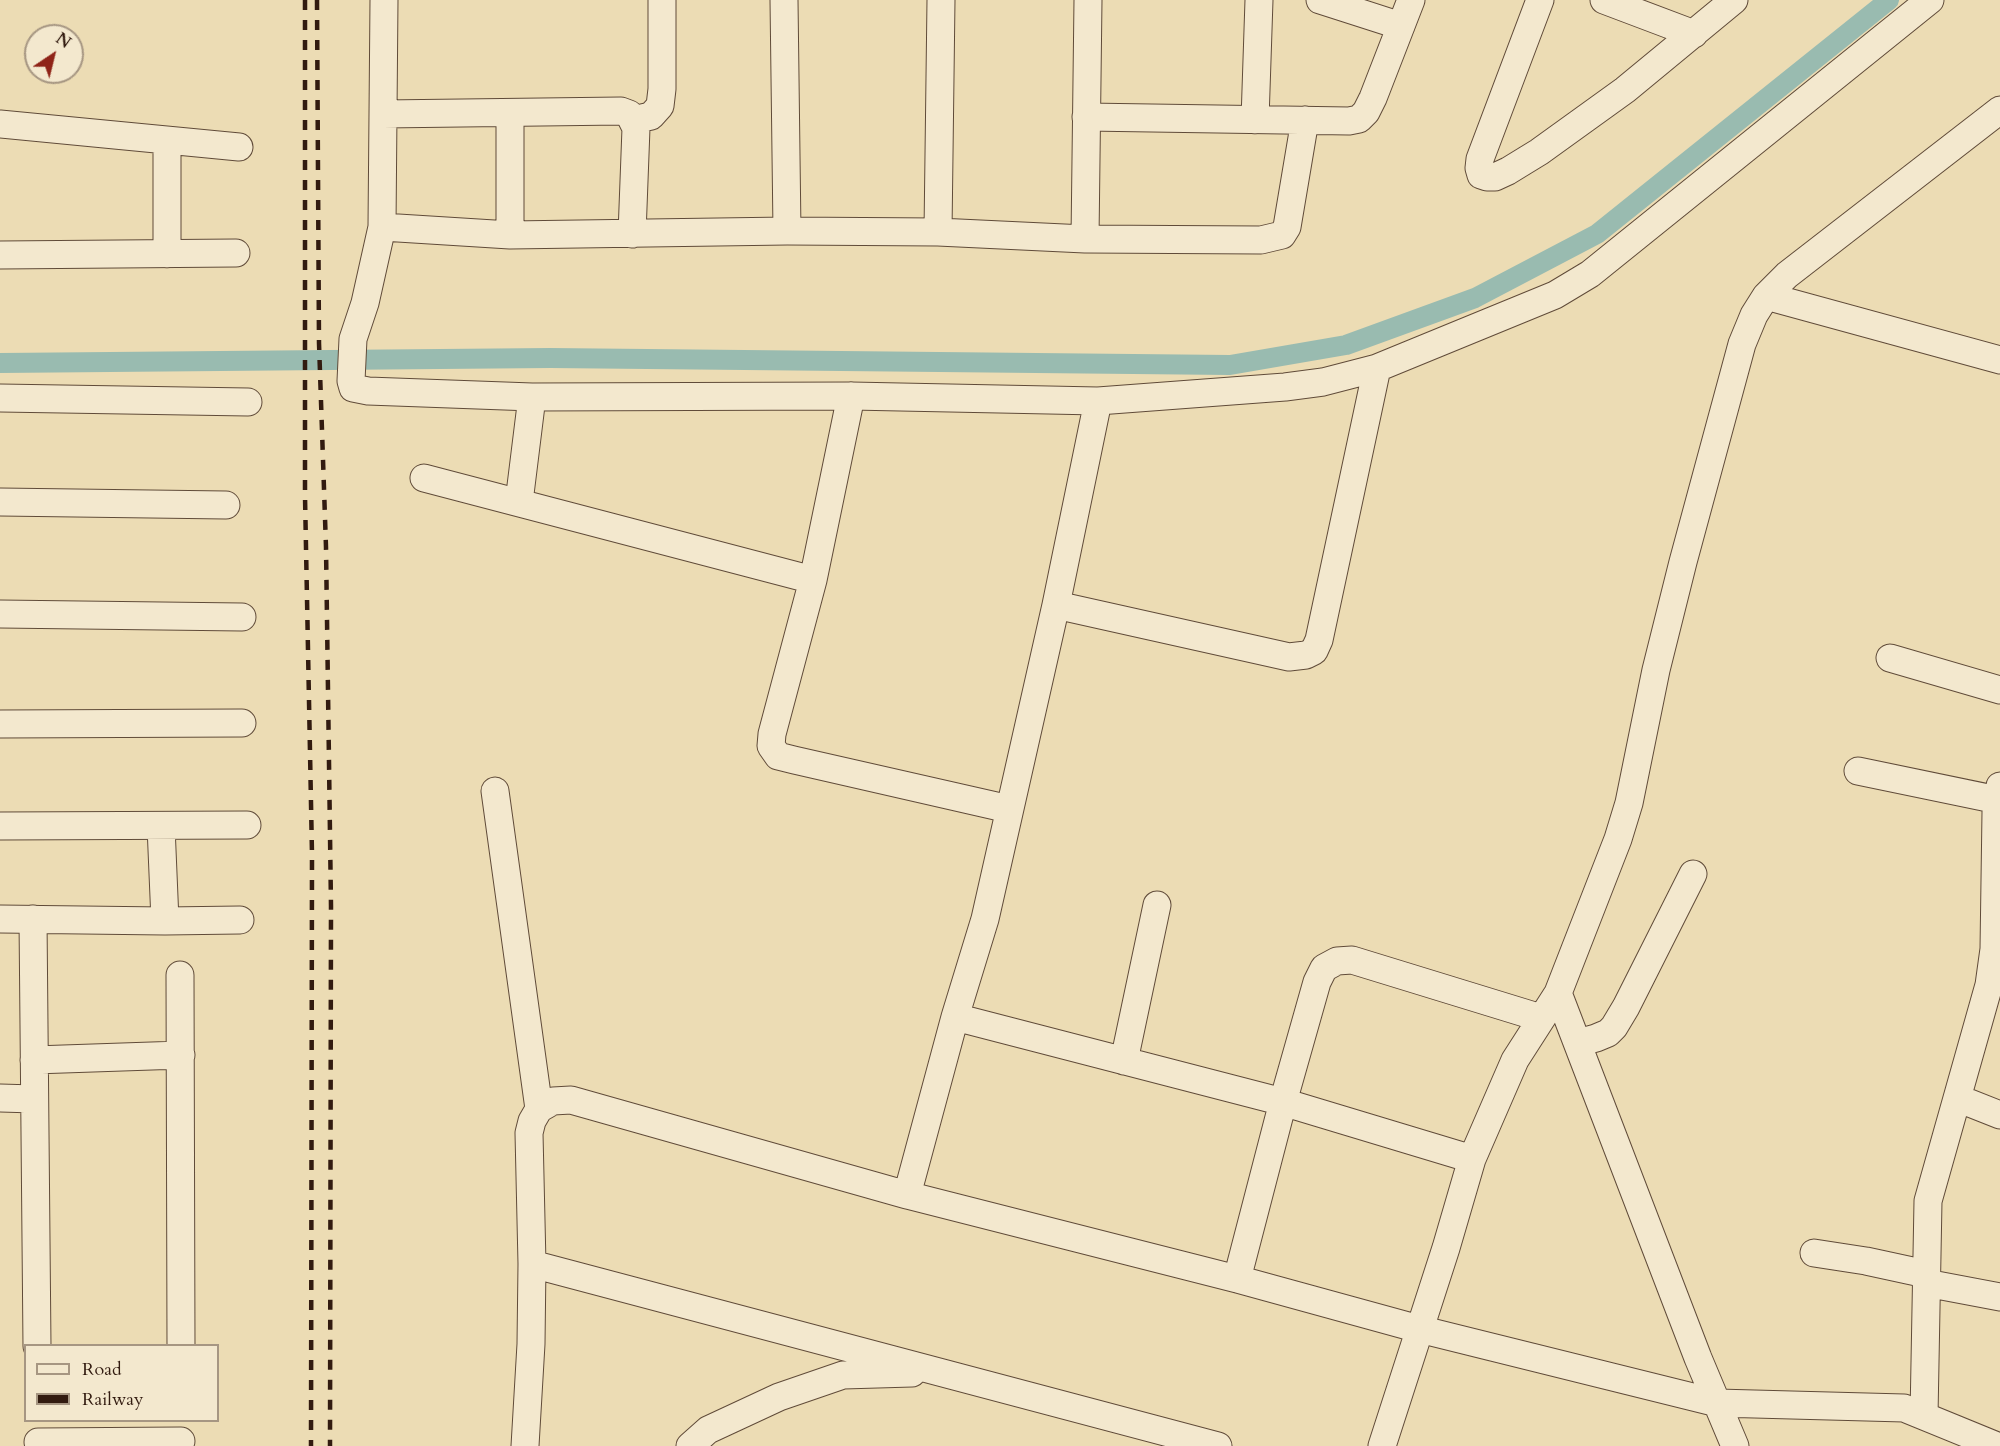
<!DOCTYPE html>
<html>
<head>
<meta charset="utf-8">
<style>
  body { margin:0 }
  #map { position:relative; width:2000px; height:1446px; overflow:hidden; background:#ecdcb4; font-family:Cardo,serif }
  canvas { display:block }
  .legend { position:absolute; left:24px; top:1344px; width:195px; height:78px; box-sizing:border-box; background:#f3e8ce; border:2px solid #a69682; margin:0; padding:8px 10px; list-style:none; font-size:18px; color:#321b10 }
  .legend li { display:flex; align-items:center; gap:12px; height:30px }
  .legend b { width:30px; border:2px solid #a69682 }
  .north { position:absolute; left:24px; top:24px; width:60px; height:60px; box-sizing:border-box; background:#f3e8ce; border:2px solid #a69682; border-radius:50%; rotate:35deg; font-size:16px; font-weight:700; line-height:24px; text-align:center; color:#321b10 }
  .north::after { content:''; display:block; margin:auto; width:21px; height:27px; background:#8f2418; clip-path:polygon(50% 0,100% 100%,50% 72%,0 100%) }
</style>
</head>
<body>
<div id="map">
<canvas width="2000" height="1446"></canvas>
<ul class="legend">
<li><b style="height:8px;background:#f3e8ce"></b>Road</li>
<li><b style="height:8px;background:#321b10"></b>Railway</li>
</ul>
<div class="north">N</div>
</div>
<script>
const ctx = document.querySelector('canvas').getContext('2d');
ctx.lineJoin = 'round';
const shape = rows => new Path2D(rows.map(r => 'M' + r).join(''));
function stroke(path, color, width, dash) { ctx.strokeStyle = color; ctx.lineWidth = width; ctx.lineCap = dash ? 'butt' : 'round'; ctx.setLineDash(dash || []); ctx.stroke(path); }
stroke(shape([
  [0,363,550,358,1230,365,1346,345,1475,298,1597,234,1889,0]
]), '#99bbb0', 20);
const minor = shape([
  [384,0,382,227,365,303,353,339,351,381,353,388,368,391,532,397,851,396,1098,401,1285,387,1323,382,1377,368,1555,295,1590,274,1930,0],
  [784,0,787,231],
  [1320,0,1401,26],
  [1540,0,1480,159,1479,168,1481,175,1487,177,1495,177,1508,171,1539,152,1625,90,1734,0],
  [1604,0,1694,34],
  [383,114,621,111,629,114,636,128,632,234],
  [1086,117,1349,121,1359,119,1366,112,1373,98,1411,0],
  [633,120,651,116,660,106,662,89,662,0],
  [1255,120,1259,0],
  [0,124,239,147],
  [382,227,510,235,787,231,938,232,1085,239,1261,240,1282,235,1287,227,1305,120],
  [938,232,941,0],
  [510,235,510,113],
  [1085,239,1088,0],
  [167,254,167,140],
  [0,255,236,253],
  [1766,296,2000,360],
  [851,396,813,580,772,734,771,746,778,756,794,760,1009,809],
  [0,398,248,402],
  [424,478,813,580],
  [0,502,226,505],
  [519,502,532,397],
  [1056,605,1289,657,1306,655,1314,651,1319,640,1377,368],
  [0,614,242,617],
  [1890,658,2000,690],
  [0,724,242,723],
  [1858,771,1998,800],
  [495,791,539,1109],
  [0,826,247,825],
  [161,826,165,921],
  [0,919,165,921,240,920],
  [33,919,37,1346],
  [180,975,181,1346],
  [1558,993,1698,1358,1735,1446],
  [955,1017,1283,1102,1317,982,1324,968,1337,961,1352,960,1541,1018],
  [1578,1043,1596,1038,1608,1033,1614,1027,1626,1007,1693,874],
  [34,1060,181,1055],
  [1124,1061,1157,905],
  [0,1098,34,1099],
  [1957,1098,2000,1115],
  [907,1195,955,1017,985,919,1056,605,1098,401],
  [1814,1253,1866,1261,1926,1274],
  [532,1264,1218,1446],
  [1237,1279,1283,1102,1472,1159],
  [1926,1283,2000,1297],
  [1924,1416,1928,1201,1989,985,1994,949,1996,812,2000,786],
  [38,1442,181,1441],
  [525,1446,531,1344,532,1264,529,1133,532,1121,539,1109,553,1101,571,1100,907,1195,1237,1279,1419,1329,1717,1403,1904,1408,1997,1446],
  [690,1446,708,1430,779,1397,843,1375,912,1373],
  [1382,1446,1446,1248,1472,1159,1515,1060,1558,993,1618,839,1629,803,1656,670,1683,562,1742,344,1754,315,1766,296,1787,275,2000,110]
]);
stroke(minor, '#604b39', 29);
stroke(minor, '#f3e8ce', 27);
stroke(shape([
  [305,0,305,496,312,854,311,1446],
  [317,0,319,343,326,547,331,906,330,1446]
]), '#321b10', 4.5, [10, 10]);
</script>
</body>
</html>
